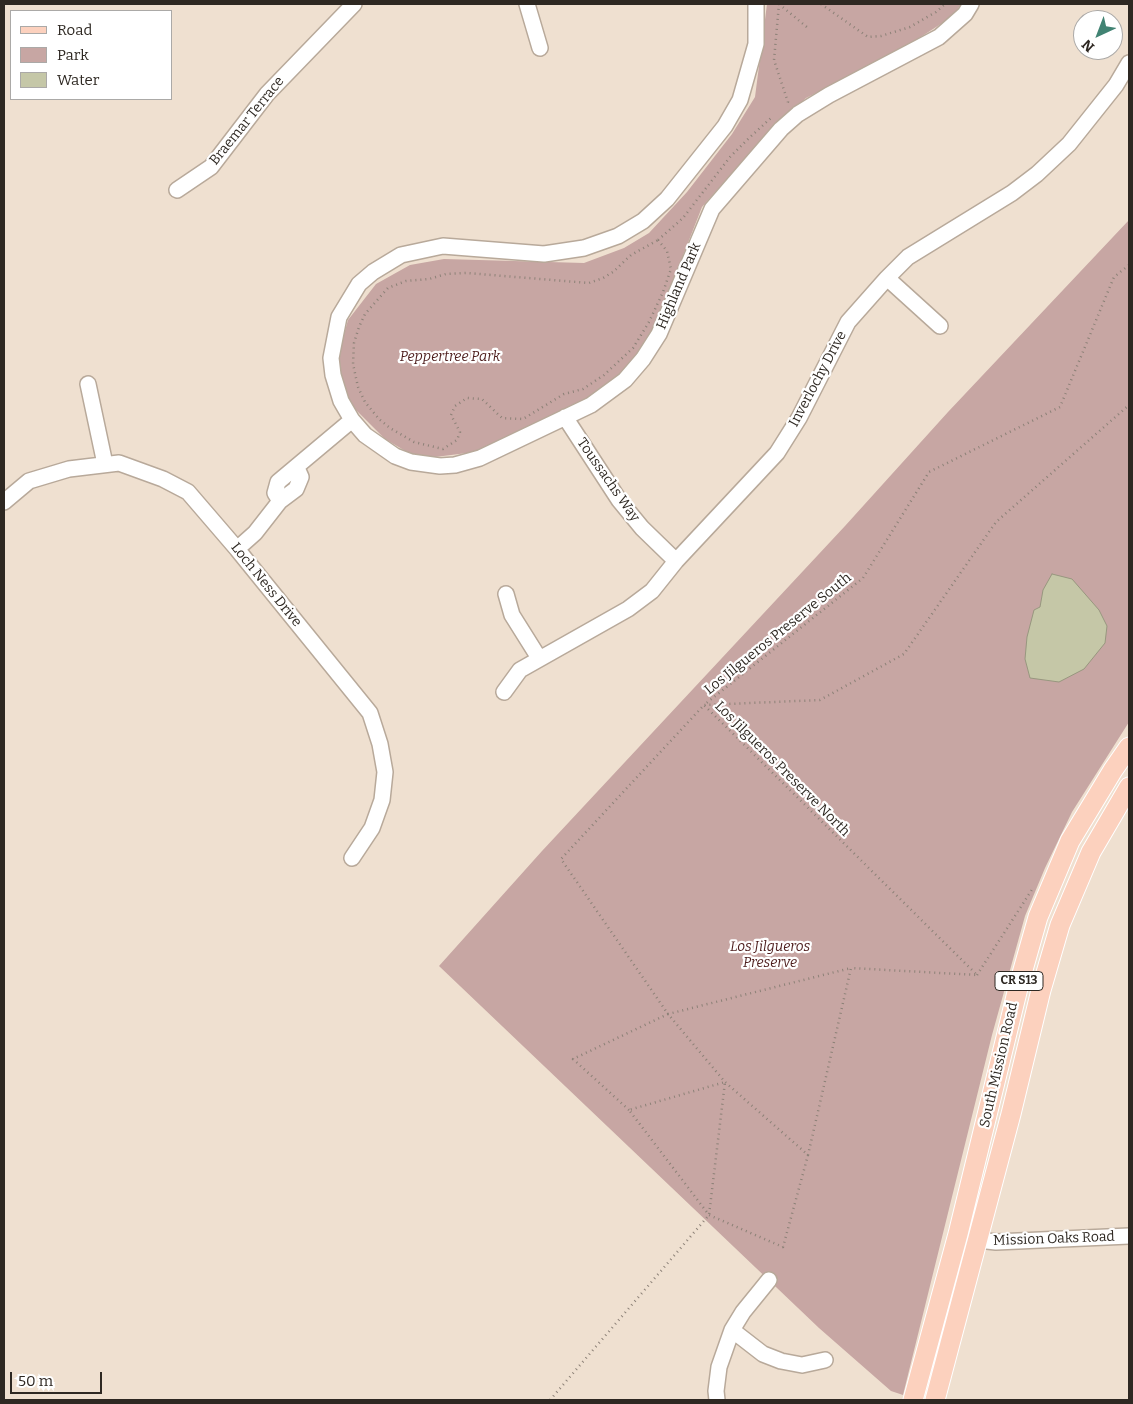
<!DOCTYPE html>
<html>
<head>
<meta charset="utf-8">
<style>
  body { margin:0 }
  #map { position:relative; width:1133px; height:1404px; overflow:hidden; background:#efe0d0; font-family:Bitter,serif }
  canvas { display:block }
  .frame { position:absolute; inset:0; border:5px solid #2e2822; pointer-events:none }
  .legend { position:absolute; left:10px; top:10px; width:162px; height:90px; box-sizing:border-box; background:#fff; border:1px solid #aba9a7; margin:0; padding:6px 9px; list-style:none; font-size:15px; color:#2e2822 }
  .legend li { display:flex; align-items:center; gap:10px; height:25px }
  .legend b { width:25px; border:1px solid #aba9a7 }
  .north { position:absolute; left:1073px; top:10px; width:50px; height:50px; box-sizing:border-box; background:#fff; border:1px solid #aba9a7; border-radius:50%; rotate:223deg; font-size:14px; font-weight:700; line-height:20px; text-align:center; color:#2e2822 }
  .north::after { content:''; display:block; margin:auto; width:18px; height:22px; background:#418373; clip-path:polygon(50% 0,100% 100%,50% 72%,0 100%) }
  .scale { position:absolute; left:10px; top:1372px; width:92px; height:22px; box-sizing:border-box; border:2px solid #2e2822; border-top:0; padding-left:6px; font-size:15px; line-height:18px; white-space:nowrap; color:#2e2822; -webkit-text-stroke:4px #fff; paint-order:stroke }
</style>
</head>
<body>
<div id="map">
<canvas width="1133" height="1404"></canvas>
<div class="frame"></div>
<ul class="legend">
<li><b style="height:6px;background:#fcd1be"></b>Road</li>
<li><b style="height:14px;background:#c7a6a3"></b>Park</li>
<li><b style="height:14px;background:#c5c7a7"></b>Water</li>
</ul>
<div class="north">N</div>
<div class="scale">50 m</div>
</div>
<script>
const ctx = document.querySelector('canvas').getContext('2d');
ctx.lineJoin = 'round';
function fill(path, color) { ctx.fillStyle = color; ctx.fill(path, 'evenodd'); }
const shape = rows => new Path2D(rows.map(r => 'M' + r).join(''));
function stroke(path, color, width, dash) { ctx.strokeStyle = color; ctx.lineWidth = width; ctx.lineCap = dash ? 'butt' : 'round'; ctx.setLineDash(dash || []); ctx.stroke(path); }
function drawText(font, color, halo, rows, align = 'center') {
  ctx.font = font + ' Bitter,serif'; ctx.lineWidth = 4.5; ctx.setLineDash([]); ctx.textBaseline = 'middle'; ctx.strokeStyle = halo; ctx.fillStyle = color; for (const [text, x, y, turn = 0] of rows) {
    ctx.save(); ctx.translate(x, y); ctx.rotate((+turn || 0) * Math.PI / 180); ctx.textAlign = isNaN(turn) ? turn : align; if (halo) ctx.strokeText(text, 0, 0); ctx.fillText(text, 0, 0); ctx.restore();
  }
}
fill(shape([
  [767,4,961,4,953,16,893,55,806,98,757,145,702,207,684,253,667,305,640,351,613,383,574,407,483,451,419,459,385,439,350,404,337,359,348,320,376,284,410,265,444,259,584,263,624,248,649,233,687,192,732,134,755,97],
  [1129,220,1129,722,1072,812,1045,868,1025,916,992,1035,903,1395,891,1391,819,1328,439,966,542,851,845,526,948,412]
]), '#c7a6a3');
const water = shape([
  [1052,574,1072,579,1099,610,1107,626,1105,643,1084,669,1059,682,1030,678,1025,659,1027,637,1034,610,1040,607,1043,590,1052,574]
]);
fill(water, '#c5c7a7');
stroke(water, '#98977f', 1);
const minor = shape([
  [527,4,540,48],
  [756,4,756,44,740,100,725,126,667,199,643,221,618,236,584,248,544,254,443,246,401,255,373,272,359,284,339,317,331,358,333,375,341,401,352,420,365,435,395,456,411,462,440,466,455,465,480,458,591,405,625,380,643,359,659,334,712,209,781,129,798,114,829,95,939,37,965,14,971,4],
  [177,190,211,167,267,94,354,4],
  [887,278,940,326],
  [88,384,105,464],
  [565,417,619,500,642,528,676,561],
  [297,468,301,477,296,489,280,501,275,493,278,482,352,420],
  [4,502,29,481,69,469,119,463,163,479,188,492,237,549,370,713,380,744,385,772,382,800,372,828,352,858],
  [237,549,255,533,280,501],
  [506,594,512,615,539,658],
  [504,692,520,670,628,609,652,591,676,561,777,453,799,418,848,322,887,278,908,257,1012,193,1037,174,1069,144,1116,85,1129,63],
  [978,1240,996,1242,1129,1236],
  [732,1330,763,1354,781,1361,802,1365,825,1360],
  [717,1400,716,1391,719,1367,732,1330,743,1312,769,1280]
]);
const major = shape([
  [913,1400,958,1234,1019,984,1038,917,1070,841,1113,770,1129,747],
  [935,1400,1011,1114,1041,990,1060,925,1091,852,1129,787]
]);
stroke(minor, '#b8a99a', 18);
stroke(major, '#fff', 21);
stroke(shape([
  [779,4,774,60,788,102,786,105],
  [779,4,808,28],
  [821,4,868,37,881,36,910,27,936,12,945,4],
  [658,240,667,251,671,269,663,292,649,322,633,348,604,375,583,389,564,394,523,419,502,418,482,399,467,398,455,406,451,415,460,432,457,440,443,449,414,442,390,428,379,419,365,402,358,387,353,364,354,343,359,327,365,314,388,288,406,281,429,279,446,274,467,273,589,283,603,278,613,272,631,255,658,240],
  [658,240,683,218,730,157,749,138,772,117],
  [1129,265,1114,277,1060,407,929,472,863,578,704,705,820,700,904,654,996,522,1129,405],
  [977,975,1033,888],
  [629,1110,573,1059,668,1014,725,1082,808,1155,851,968,668,1014,561,859,704,705,977,975,851,968],
  [550,1400,709,1215,725,1082,629,1110,709,1215,783,1247,808,1155]
]), '#8c8177', 2.5, [1, 4]);
stroke(minor, '#fff', 15);
stroke(major, '#fcd1be', 19);
for (const [x, y, w] of [
  [1019,981,48]
]) { const box = new Path2D(); box.roundRect(x - w / 2, y - 9.5, w, 19, 4); ctx.fillStyle = '#fff'; ctx.fill(box); stroke(box, '#2e2822', 1); }
drawText('bold 12px', '#2e2822', null, [
  ["CR S13",1019,981]
]);
drawText('14px', '#2e2822', '#fff', [
  ["Braemar Terrace",247,121,-51],
  ["Highland Park",679,286,-67],
  ["Inverlochy Drive",818,379,-62],
  ["Toussachs Way",608,480,55],
  ["Loch Ness Drive",266,585,51],
  ["Los Jilgueros Preserve South",778,634,-39],
  ["Los Jilgueros Preserve North",782,769,45],
  ["South Mission Road",999,1065,-77],
  ["Mission Oaks Road",1054,1239,-2]
]);
drawText('italic 14px', '#4d1d1c', '#fff', [
  ["Peppertree Park",450,357],
  ["Los Jilgueros",770,947],
  ["Preserve",770,963]
]);
</script>
</body>
</html>
